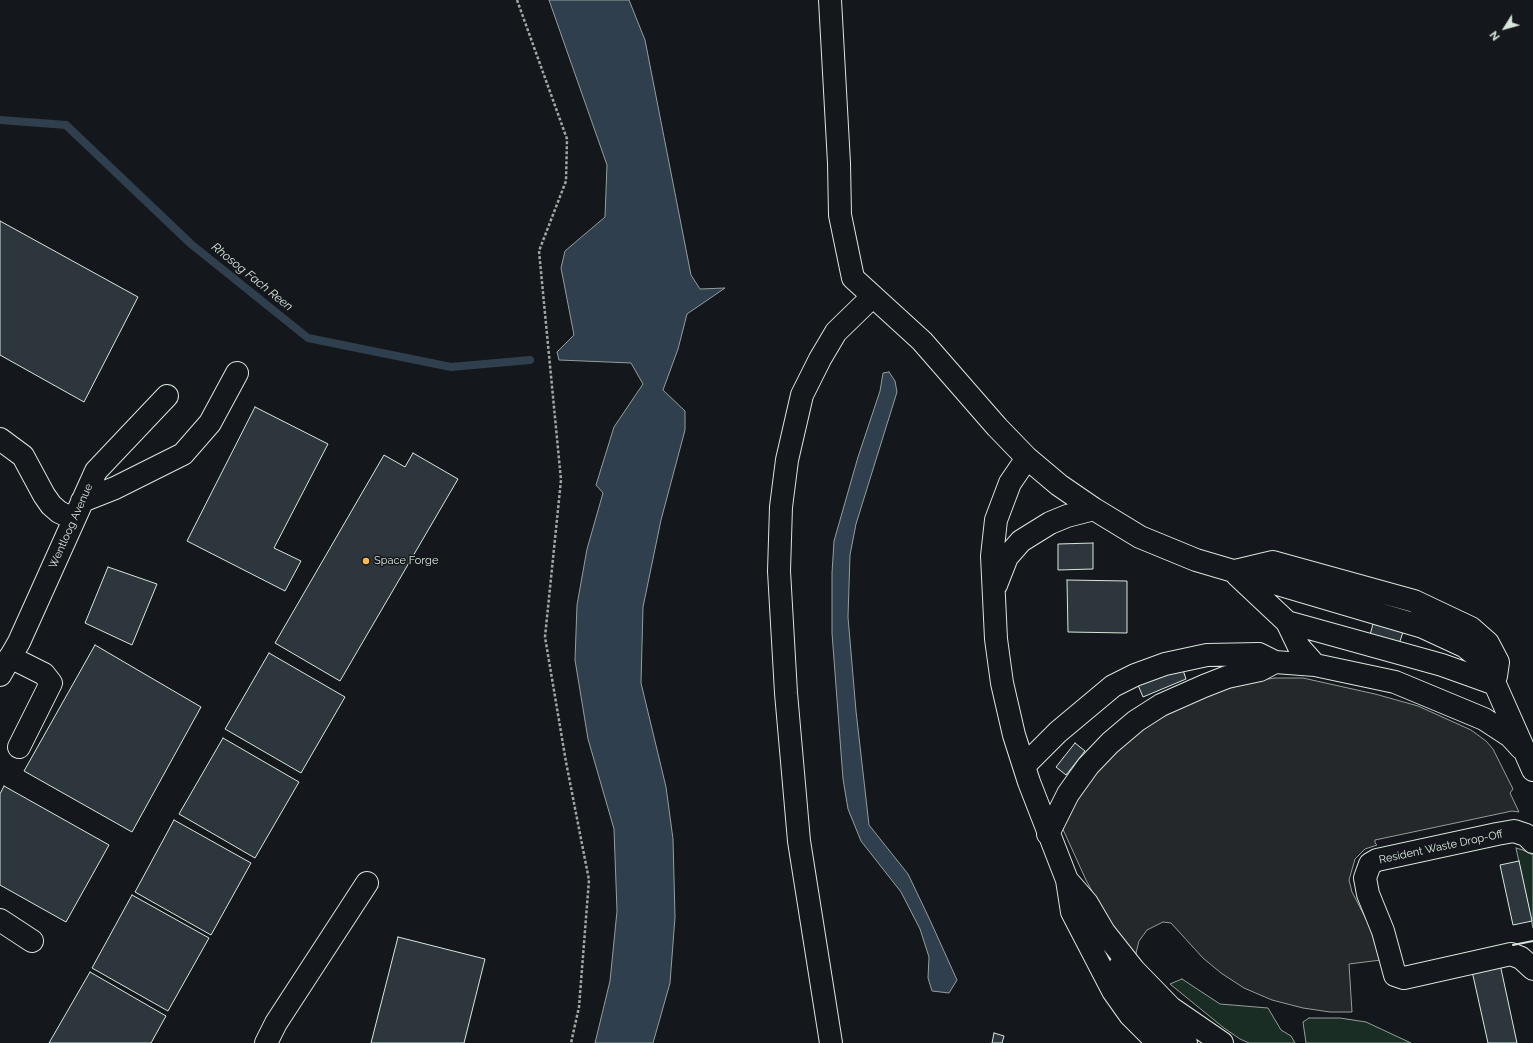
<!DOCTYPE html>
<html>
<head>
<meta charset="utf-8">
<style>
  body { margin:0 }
  #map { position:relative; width:1533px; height:1043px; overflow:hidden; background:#14181c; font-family:Raleway,sans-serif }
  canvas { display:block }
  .north { position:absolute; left:1485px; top:8px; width:40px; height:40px; -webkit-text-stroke:3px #14181c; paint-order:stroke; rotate:233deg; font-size:11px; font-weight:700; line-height:16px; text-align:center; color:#d8e6dc }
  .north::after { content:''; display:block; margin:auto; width:14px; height:18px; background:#d8e6dc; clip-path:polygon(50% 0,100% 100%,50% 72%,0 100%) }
</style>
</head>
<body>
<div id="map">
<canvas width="1533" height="1043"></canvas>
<div class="north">N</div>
</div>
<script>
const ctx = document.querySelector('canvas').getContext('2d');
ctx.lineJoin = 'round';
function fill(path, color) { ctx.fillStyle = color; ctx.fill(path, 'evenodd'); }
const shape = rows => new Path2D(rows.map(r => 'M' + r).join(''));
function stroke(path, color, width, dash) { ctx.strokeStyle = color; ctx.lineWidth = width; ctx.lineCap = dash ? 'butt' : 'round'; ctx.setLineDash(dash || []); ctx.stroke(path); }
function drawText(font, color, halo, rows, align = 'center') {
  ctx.font = font + ' Raleway,sans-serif'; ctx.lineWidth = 3; ctx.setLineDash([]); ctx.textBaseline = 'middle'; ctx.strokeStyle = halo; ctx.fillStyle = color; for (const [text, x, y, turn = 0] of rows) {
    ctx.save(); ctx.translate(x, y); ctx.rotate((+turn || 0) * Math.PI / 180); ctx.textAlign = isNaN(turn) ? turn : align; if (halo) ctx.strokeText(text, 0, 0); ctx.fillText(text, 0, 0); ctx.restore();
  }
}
const green = shape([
  [1516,848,1523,850,1533,855,1533,928,1516,848],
  [1182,979,1220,1004,1268,1008,1281,1030,1291,1036,1295,1043,1249,1043,1240,1039,1224,1028,1170,984,1182,979],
  [1309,1018,1340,1018,1366,1022,1411,1043,1306,1043,1303,1022,1309,1018]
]);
fill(green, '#1a2d24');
stroke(green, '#939e99', 1);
const parking = shape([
  [1275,678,1303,678,1375,694,1418,706,1471,730,1486,741,1493,749,1513,789,1510,793,1519,812,1512,811,1375,840,1375,843,1377,845,1365,849,1355,859,1349,880,1352,892,1376,938,1381,960,1349,964,1352,1012,1330,1012,1303,1008,1272,1000,1244,988,1221,973,1203,958,1171,923,1163,922,1147,930,1139,941,1136,953,1141,966,1108,921,1086,880,1061,825,1084,788,1104,762,1144,728,1172,712,1212,694,1248,682,1275,678]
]);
fill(parking, '#24282b');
stroke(parking, '#939e99', 1);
const water = shape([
  [549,0,629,0,645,40,691,275,700,289,725,288,687,314,678,349,663,390,685,411,685,430,661,520,643,607,641,683,666,787,673,839,675,917,670,983,653,1043,595,1043,610,981,617,911,614,829,588,739,575,660,577,605,587,549,603,493,596,485,614,427,643,384,631,363,559,360,557,352,574,335,561,268,565,251,605,217,607,165,549,0],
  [889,372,895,381,897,392,856,524,850,555,848,617,856,711,869,825,908,874,929,918,957,980,949,993,932,991,928,978,929,957,920,929,901,892,861,841,848,809,843,779,832,633,832,573,834,541,858,457,880,391,883,373,889,372]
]);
fill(water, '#2f3f4d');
stroke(water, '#939e99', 1);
stroke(shape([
  [0,120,66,125,191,244,308,338,451,367,530,360]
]), '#2f3f4d', 8);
const building = shape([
  [0,221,138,297,84,402,0,355,0,221],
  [255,407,328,444,274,548,301,561,285,591,187,541,255,407],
  [413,453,458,479,340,681,275,643,384,455,405,467,413,453],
  [1093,543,1093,569,1058,570,1058,544,1093,543],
  [108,567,157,584,132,645,85,623,108,567],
  [1067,580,1127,581,1127,633,1068,632,1067,580],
  [1373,624,1403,632,1399,644,1370,635,1373,624],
  [95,645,201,707,132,832,24,771,95,645],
  [269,653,345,697,301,773,225,729,269,653],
  [1182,667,1186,679,1143,697,1138,685,1182,667],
  [223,738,299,782,255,858,179,814,223,738],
  [1075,743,1085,751,1066,775,1056,767,1075,743],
  [4,786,109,845,66,922,0,885,0,794,4,786],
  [174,820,251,863,211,935,135,892,174,820],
  [1519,861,1532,921,1513,925,1500,865,1519,861],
  [132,895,209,938,168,1011,92,968,132,895],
  [398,937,485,959,464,1043,371,1043,398,937],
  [1500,964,1517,1043,1488,1043,1472,971,1500,964],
  [90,972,166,1016,151,1043,49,1043,90,972],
  [994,1033,1004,1036,1002,1043,992,1043,994,1033]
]);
fill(building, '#2c363c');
stroke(building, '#d8e6dc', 1);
const minor = shape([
  [830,0,839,163,840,215,853,278,922,341,997,427,1027,458,1059,485,1094,509,1140,537,1196,560,1423,627,1464,646,1479,658,1495,684,1533,770],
  [0,439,23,456,44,495,51,505,59,512,74,519],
  [1027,458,1010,483,996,520,992,556,996,639,1002,683,1014,735,1029,782,1067,880,1072,912,1113,991,1130,1015,1158,1043],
  [82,501,115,488,183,454,210,423,237,373],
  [1235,571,1273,562,1414,601,1471,628,1488,643,1498,662,1496,676],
  [1237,575,1287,622,1442,665,1495,684],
  [996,585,1007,557,1021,541,1050,523,1067,516,1094,509],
  [1287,622,1299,647,1315,665],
  [10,657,44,674,51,683,19,747],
  [0,675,19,642,96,471,167,396],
  [1024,766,1058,732,1113,686,1135,675,1165,664,1207,655,1259,654,1275,662,1315,665,1395,682,1484,719,1510,736,1521,748],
  [1048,834,1068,794,1088,766,1110,743,1136,721,1161,705,1204,686,1227,677,1260,670,1275,662],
  [1533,842,1526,835,1514,831,1497,834,1377,860,1370,864,1365,878,1368,894,1383,931,1395,975,1404,978,1511,954,1521,958,1533,969],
  [1067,880,1087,903,1104,932,1134,970,1171,1008,1222,1043],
  [0,920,32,941],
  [1120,966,1131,990,1151,1013,1174,1034,1186,1043],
  [266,1043,276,1023,367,883],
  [831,1043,799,841,786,693,779,571,781,507,787,460,802,395,820,359,836,332,872,297]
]);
stroke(minor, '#d8e6dc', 24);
stroke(shape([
  [517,0,567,139,566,181,539,251,561,480,545,637,566,762,589,880,579,1007,571,1043]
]), '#9da8a2', 2.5, [3, 2]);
stroke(minor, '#14181c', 22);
stroke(shape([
  [1513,945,1533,941]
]), '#d8e6dc', 2);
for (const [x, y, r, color] of [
  [366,561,4,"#ffb74d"]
]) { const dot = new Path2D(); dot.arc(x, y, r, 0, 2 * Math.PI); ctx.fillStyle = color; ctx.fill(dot); stroke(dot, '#14181c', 1.5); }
drawText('11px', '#d8e6dc', '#14181c', [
  ["Wentloog Avenue",71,526,-66],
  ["Resident Waste Drop-Off",1441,847,-12]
]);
drawText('11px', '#d8e6dc', '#14181c', [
  ["Space Forge",374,561]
], 'left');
drawText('italic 12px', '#d8e6dc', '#14181c', [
  ["Rhosog Fach Reen",252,277,39]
]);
</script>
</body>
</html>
